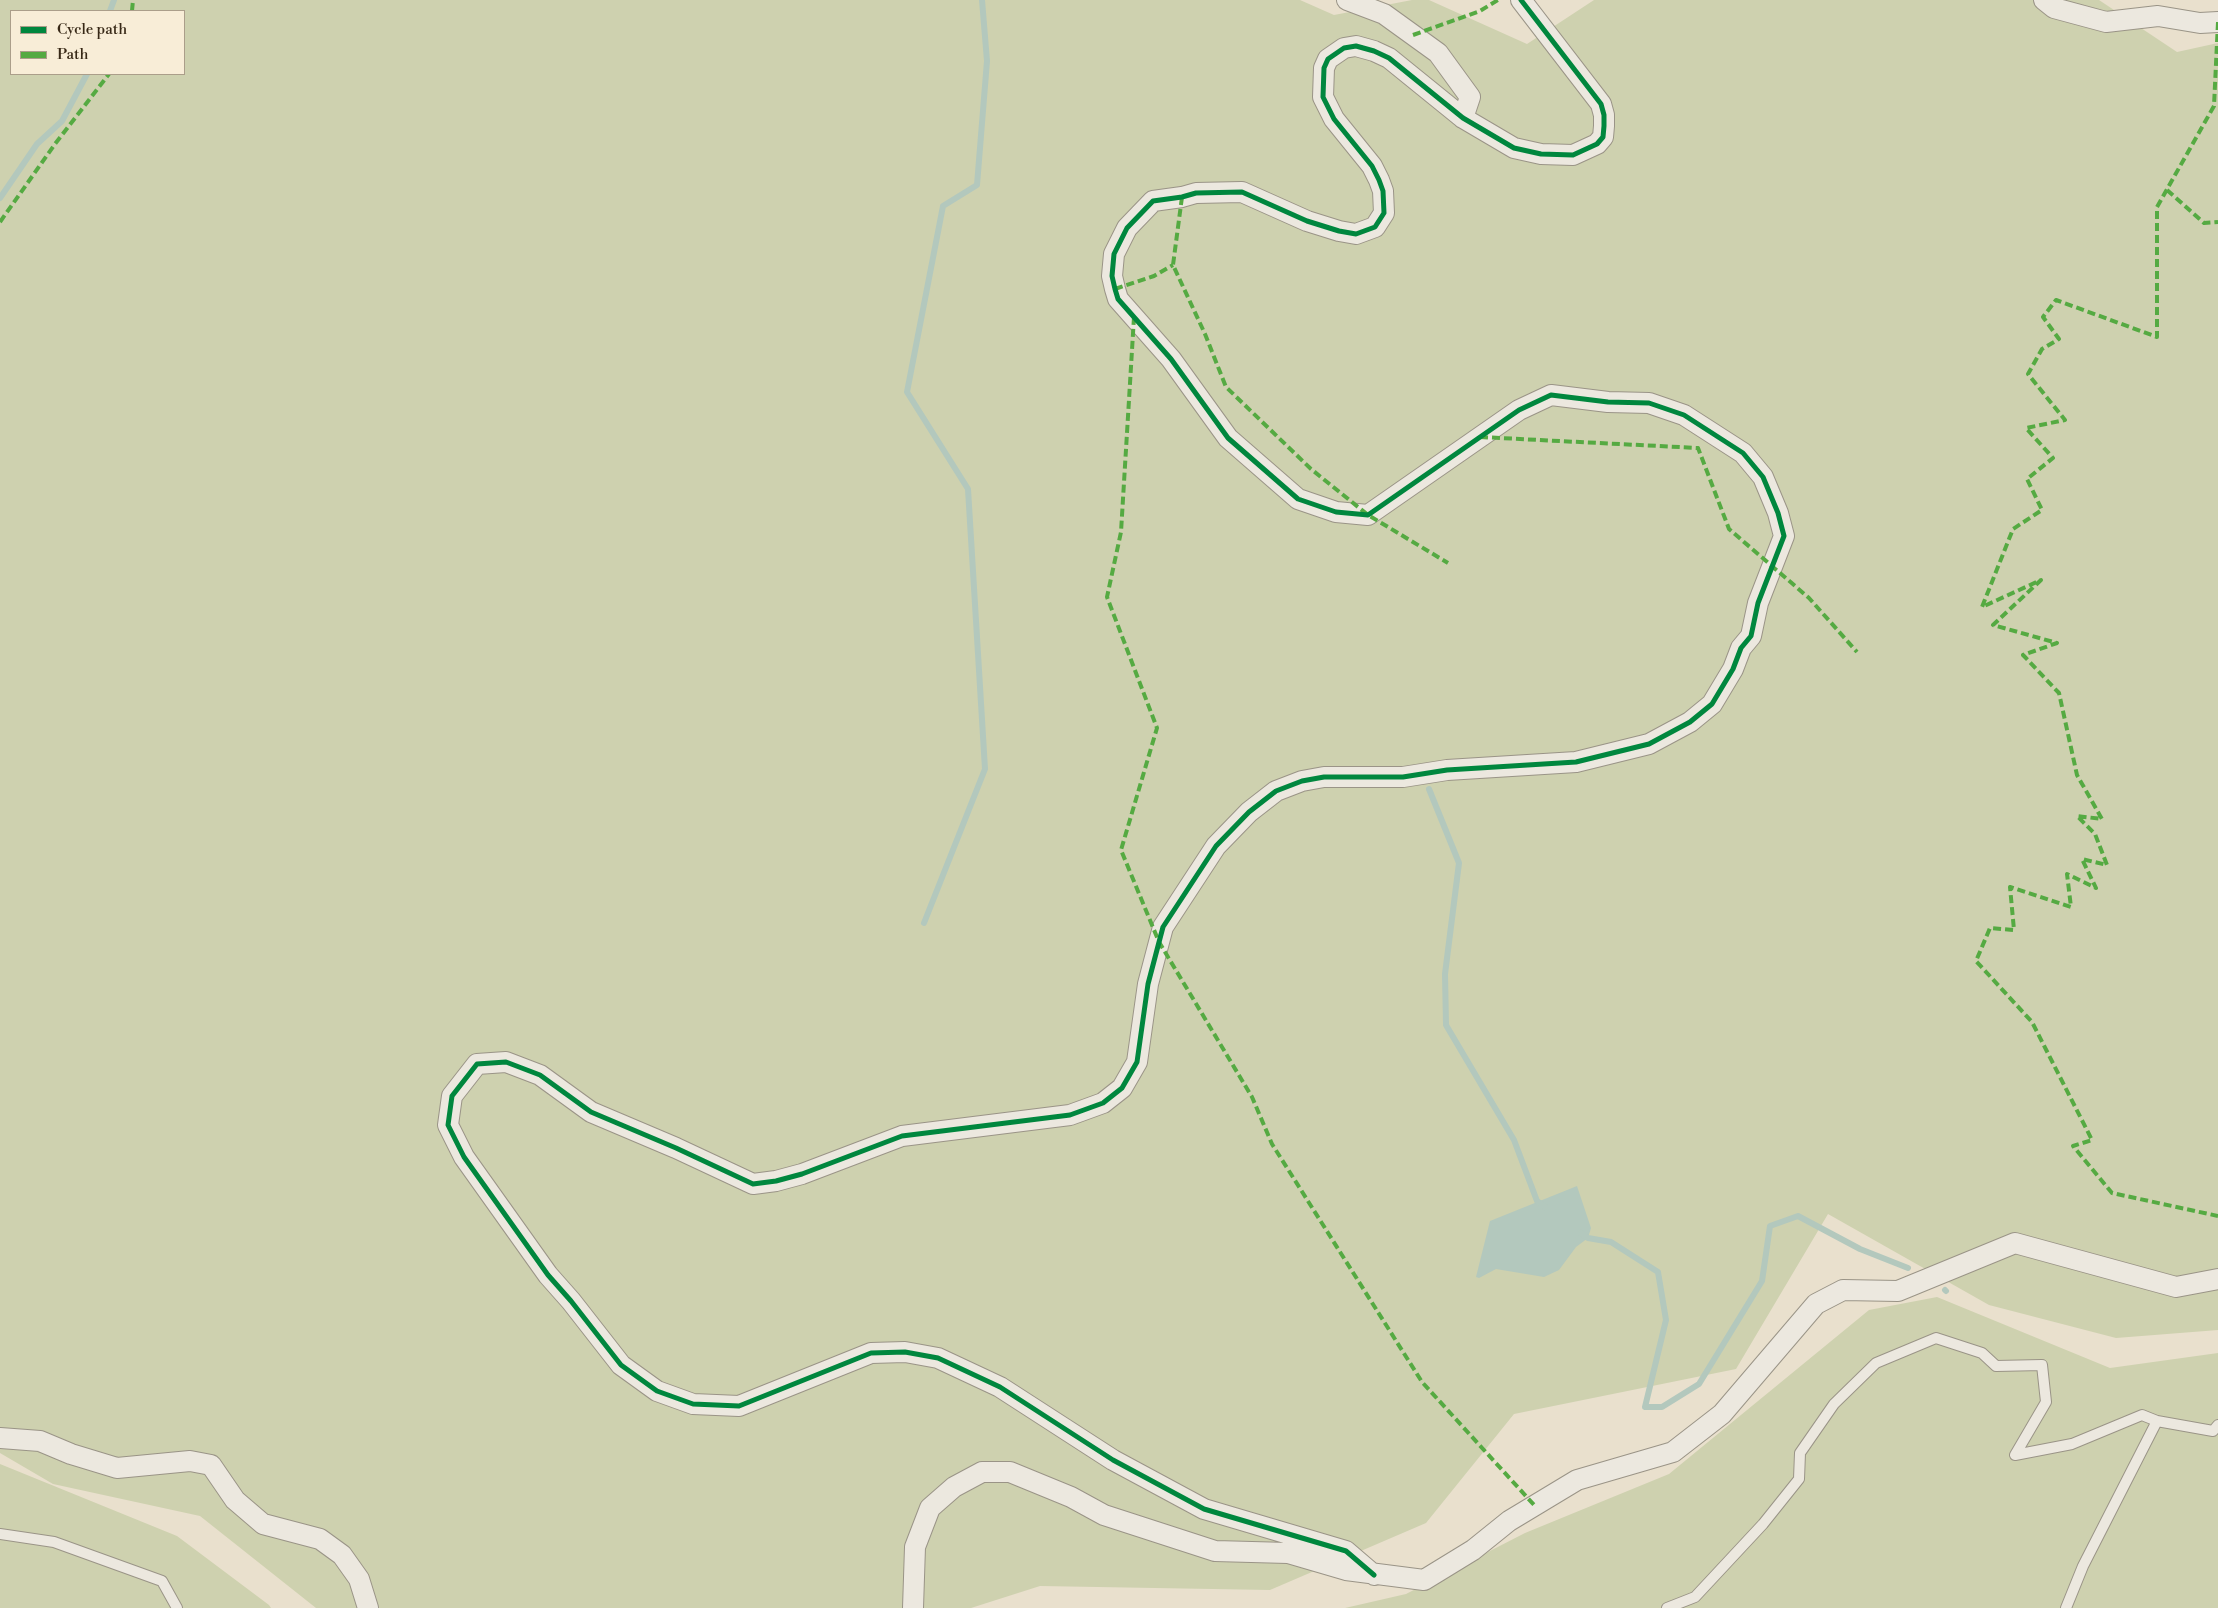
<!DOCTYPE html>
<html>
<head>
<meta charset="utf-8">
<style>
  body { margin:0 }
  #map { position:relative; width:2218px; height:1608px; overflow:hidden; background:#e9e0cd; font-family:"Libre Bodoni",serif }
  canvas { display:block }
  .legend { position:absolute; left:10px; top:10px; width:175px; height:65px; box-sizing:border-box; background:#f8edd7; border:1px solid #ab9e8a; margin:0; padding:6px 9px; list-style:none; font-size:15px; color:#372816 }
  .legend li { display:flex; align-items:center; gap:10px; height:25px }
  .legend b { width:25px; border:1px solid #ab9e8a }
</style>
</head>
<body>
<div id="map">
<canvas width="2218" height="1608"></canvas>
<ul class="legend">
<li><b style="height:6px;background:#00873e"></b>Cycle path</li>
<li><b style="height:6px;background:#55aa42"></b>Path</li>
</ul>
</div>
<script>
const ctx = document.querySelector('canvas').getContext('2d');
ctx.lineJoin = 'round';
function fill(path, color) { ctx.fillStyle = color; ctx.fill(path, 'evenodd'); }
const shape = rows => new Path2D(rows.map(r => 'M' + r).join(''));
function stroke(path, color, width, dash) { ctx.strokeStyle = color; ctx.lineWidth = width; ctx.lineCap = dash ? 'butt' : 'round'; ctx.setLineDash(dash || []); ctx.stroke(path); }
fill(shape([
  [0,0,1300,0,1334,15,1412,0,1429,0,1527,44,1594,0,2099,0,2177,52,2218,43,2218,1330,2116,1338,1989,1305,1828,1214,1736,1369,1514,1414,1426,1523,1270,1590,1040,1586,971,1608,316,1608,200,1516,53,1484,0,1453],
  [11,11,184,11,184,74,11,74],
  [1937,1297,2110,1368,2218,1353,2218,1608,1345,1608,1406,1594,1525,1533,1669,1474,1869,1310],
  [0,1464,177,1536,269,1605,271,1608,0,1608]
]), '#ced1af');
fill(shape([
  [1577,1186,1591,1228,1588,1238,1576,1247,1559,1270,1544,1277,1496,1269,1479,1278,1476,1277,1490,1221]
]), '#b3c8bd');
stroke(shape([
  [110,11,114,0],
  [0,198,37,144,62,121,87,74],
  [1429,789,1459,863,1445,974,1446,1025,1514,1140,1537,1201,1545,1207],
  [924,923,985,769,968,489,907,392,943,206,977,185,987,61,982,0],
  [1581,1233,1588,1238,1611,1242,1658,1272,1666,1320,1645,1407,1662,1407,1699,1384,1762,1281,1770,1226,1798,1216,1860,1249,1908,1268],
  [1945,1290,1946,1291]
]), '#b3c8bd', 6);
const service = shape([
  [0,1534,54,1542,162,1581,177,1608],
  [1667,1608,1695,1597,1763,1524,1799,1479,1800,1453,1834,1404,1876,1363,1936,1338,1982,1353,1996,1366,2042,1365,2046,1402,2015,1455,2072,1444,2142,1415,2157,1421],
  [2066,1608,2083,1566,2157,1421,2213,1431,2218,1425]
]);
const minor = shape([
  [1347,0,1384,14,1438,53,1470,97,1463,118],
  [2044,0,2054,8,2106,22,2158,16,2200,23,2218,22],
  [0,1438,40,1441,71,1454,117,1468,190,1461,211,1465,235,1500,263,1524,320,1539,342,1555,359,1579,368,1608],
  [1374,1575,1346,1551,1204,1509,1113,1460,1000,1387,938,1358,905,1352,871,1353,739,1406,693,1404,657,1391,621,1365,571,1301,548,1275,464,1157,448,1125,452,1096,477,1064,506,1062,540,1075,591,1112,676,1148,753,1184,776,1181,802,1174,902,1136,1070,1115,1103,1103,1122,1088,1137,1062,1148,984,1163,927,1216,846,1249,812,1276,791,1302,781,1324,777,1403,777,1447,770,1576,762,1649,744,1690,722,1712,704,1733,669,1741,648,1751,636,1758,603,1784,536,1778,513,1763,477,1743,453,1684,415,1649,403,1608,402,1551,395,1519,410,1368,515,1336,512,1298,499,1228,438,1171,359,1118,299,1115,289,1112,276,1114,254,1127,228,1153,201,1182,197,1196,193,1242,192,1307,221,1339,231,1356,234,1375,227,1384,213,1383,191,1379,180,1372,166,1334,119,1323,97,1324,68,1328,59,1344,48,1356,46,1374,51,1389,58,1463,118,1514,148,1541,154,1573,155,1597,144,1603,137,1604,126,1604,115,1601,104,1521,0],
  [913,1608,915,1547,930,1508,954,1487,982,1472,1010,1472,1071,1497,1104,1515,1215,1551,1288,1553,1346,1570,1424,1580,1473,1550,1509,1521,1577,1480,1673,1452,1722,1414,1816,1304,1843,1290,1898,1291,2015,1243,2176,1287,2218,1279]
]);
stroke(service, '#9a9487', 12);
stroke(minor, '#9a9487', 22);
stroke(service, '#ece8df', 10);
stroke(minor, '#ece8df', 20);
stroke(shape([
  [132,11,133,0],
  [2218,22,2214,106,2157,207,2157,337,2056,300,2043,317,2059,339,2042,349,2028,374,2065,420,2026,428,2053,458,2027,479,2042,510,2013,529,1982,607,2041,580,1993,625,2057,643,2023,655,2059,693,2077,775,2102,819,2077,816,2095,834,2107,865,2082,859,2096,888,2067,874,2071,907,2010,887,2014,930,1990,928,1976,961,2032,1022,2092,1140,2073,1146,2112,1193,2218,1216],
  [1413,35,1480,11,1498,0],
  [2167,190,2204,223,2218,222],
  [1182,197,1173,265,1205,334,1226,387,1311,469,1368,515,1448,563],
  [0,222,55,144,109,74],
  [1115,289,1154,276,1173,265],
  [1134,317,1121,532,1107,597,1157,728,1121,850,1159,942,1252,1097,1272,1144,1422,1382,1535,1506],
  [1480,437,1698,448,1729,529,1809,598,1857,652]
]), '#55aa42', 4, [8, 4]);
stroke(shape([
  [1374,1575,1346,1551,1204,1509,1113,1460,1000,1387,938,1358,905,1352,871,1353,739,1406,693,1404,657,1391,621,1365,571,1301,548,1275,464,1157,448,1125,452,1096,477,1064,506,1062,540,1075,591,1112,676,1148,753,1184,776,1181,802,1174,902,1136,1070,1115,1103,1103,1122,1088,1137,1062,1148,984,1163,927,1216,846,1249,812,1276,791,1302,781,1324,777,1403,777,1447,770,1576,762,1649,744,1690,722,1712,704,1733,669,1741,648,1751,636,1758,603,1784,536,1778,513,1763,477,1743,453,1684,415,1649,403,1608,402,1551,395,1519,410,1368,515,1336,512,1298,499,1228,438,1171,359,1118,299,1115,289,1112,276,1114,254,1127,228,1153,201,1182,197,1196,193,1242,192,1307,221,1339,231,1356,234,1375,227,1384,213,1383,191,1379,180,1372,166,1334,119,1323,97,1324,68,1328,59,1344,48,1356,46,1374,51,1389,58,1463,118,1514,148,1541,154,1573,155,1597,144,1603,137,1604,126,1604,115,1601,104,1521,0]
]), '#00873e', 5);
</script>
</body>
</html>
